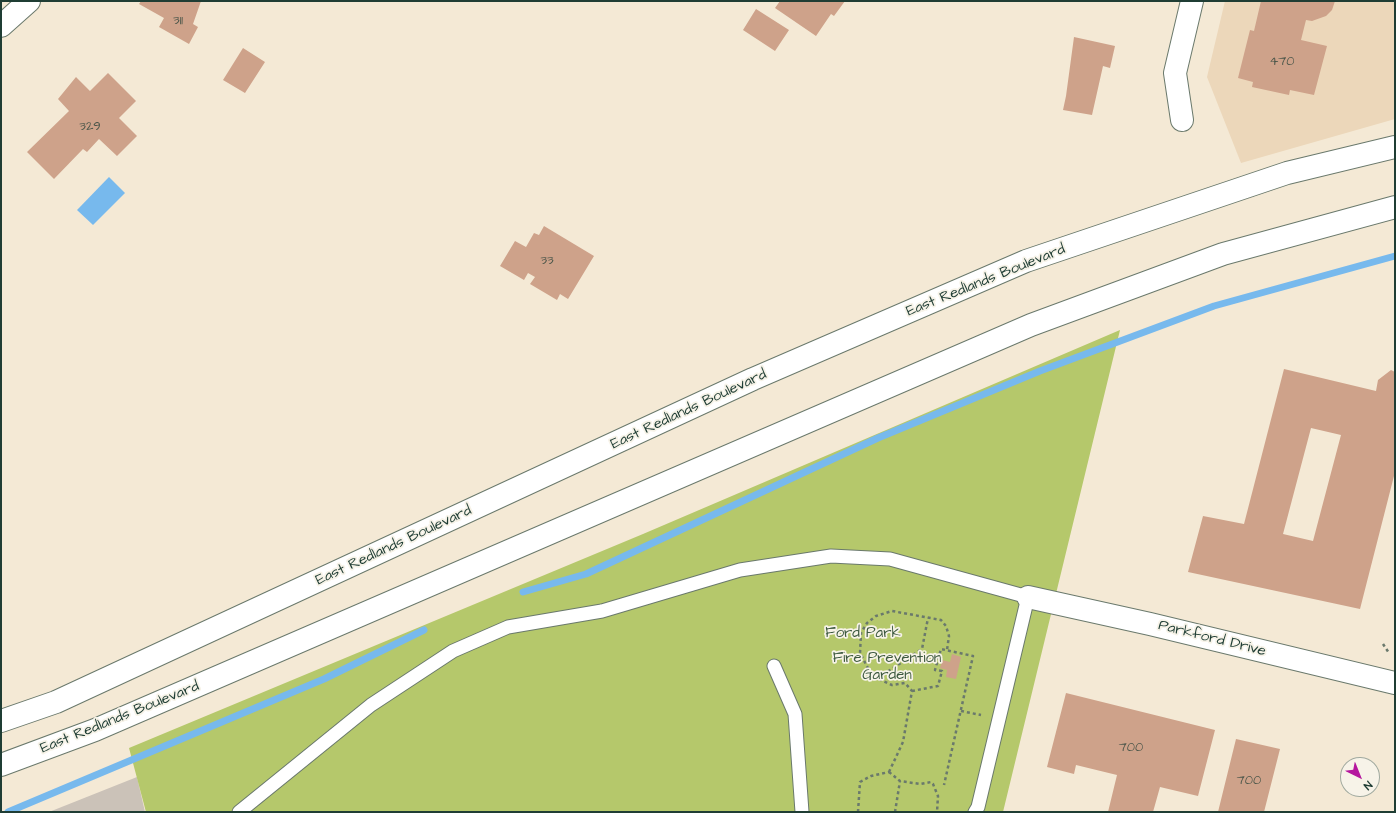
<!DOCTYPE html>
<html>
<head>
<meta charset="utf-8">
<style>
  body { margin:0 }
  #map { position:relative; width:1396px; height:813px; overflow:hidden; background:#f4e9d5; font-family:"Architects Daughter",sans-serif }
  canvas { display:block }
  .frame { position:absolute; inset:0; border:2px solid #1f3d34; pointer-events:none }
  .north { position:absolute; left:1340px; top:757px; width:40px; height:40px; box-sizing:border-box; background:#f7f3e8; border:1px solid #a1aaa0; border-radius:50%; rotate:137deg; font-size:11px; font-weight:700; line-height:16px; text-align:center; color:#1f3d34 }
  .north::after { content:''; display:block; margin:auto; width:14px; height:18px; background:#b5179e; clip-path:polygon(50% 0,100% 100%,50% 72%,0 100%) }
</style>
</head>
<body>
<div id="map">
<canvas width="1396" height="813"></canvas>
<div class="frame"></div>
<div class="north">N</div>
</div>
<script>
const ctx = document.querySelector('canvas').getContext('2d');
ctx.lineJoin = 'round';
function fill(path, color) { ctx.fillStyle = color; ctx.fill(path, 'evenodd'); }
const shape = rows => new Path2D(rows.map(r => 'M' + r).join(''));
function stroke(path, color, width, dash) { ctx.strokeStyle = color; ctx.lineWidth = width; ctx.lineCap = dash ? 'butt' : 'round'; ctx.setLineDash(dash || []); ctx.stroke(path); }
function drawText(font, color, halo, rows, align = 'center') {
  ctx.font = font + ' "Architects Daughter",sans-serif'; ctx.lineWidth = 3.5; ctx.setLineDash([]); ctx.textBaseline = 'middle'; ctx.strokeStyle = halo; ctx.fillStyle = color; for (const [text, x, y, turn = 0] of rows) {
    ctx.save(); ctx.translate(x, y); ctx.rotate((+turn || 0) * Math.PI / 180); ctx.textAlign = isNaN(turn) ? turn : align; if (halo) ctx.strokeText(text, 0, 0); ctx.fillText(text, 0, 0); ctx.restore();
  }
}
fill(shape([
  [1225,1,1395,1,1395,119,1241,163,1207,77]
]), '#ecd7ba');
fill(shape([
  [137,777,145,812,49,812]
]), '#cbc2b8');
fill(shape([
  [1120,330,1003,812,146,812,129,748,643,534]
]), '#b5c86b');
fill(shape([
  [109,177,125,193,93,225,77,210]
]), '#77b9ed');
stroke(shape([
  [523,592,586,574,878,438,1040,371,1214,306,1395,256],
  [8,812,324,679,424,630]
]), '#77b9ed', 7);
fill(shape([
  [141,1,201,1,193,24,198,27,189,44,159,27,164,18,139,4],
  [780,1,845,1,834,16,831,14,816,36,775,8],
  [1261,1,1335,1,1332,10,1326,16,1312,21,1306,20,1301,40,1327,46,1314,95,1290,90,1289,95,1252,87,1253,82,1238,78,1250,30,1254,31],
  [756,9,789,30,775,51,743,30],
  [1074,37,1115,46,1110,68,1103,66,1092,115,1063,110,1066,96],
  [243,48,265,62,245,93,223,80],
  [108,73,136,101,119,118,137,136,117,156,99,139,87,152,83,149,54,179,27,152,69,111,58,99,76,77,90,91],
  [544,226,594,256,568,299,560,294,557,300,530,284,535,277,528,273,524,280,500,266,515,241,526,247,534,233,539,235],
  [1284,369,1376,391,1378,380,1391,370,1395,372,1395,472,1360,609,1188,572,1203,516,1244,524],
  [1311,428,1341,435,1313,541,1283,534],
  [952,654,961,657,956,679,946,677,947,670,940,668,942,660,950,662],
  [1066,693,1215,730,1198,796,1160,787,1153,812,1108,812,1117,775,1076,765,1074,774,1047,767],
  [1236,739,1280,749,1264,812,1218,812]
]), '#cea28a');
const lane = shape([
  [774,666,795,714,802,812],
  [239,812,371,705,453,651,508,627,602,611,740,570,831,556,890,559,1028,597,978,807,975,812]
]);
const street = shape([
  [1,26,29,1],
  [1182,120,1175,73,1192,1],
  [1028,597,1150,624,1395,683]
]);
const primary = shape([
  [1,721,56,702,753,379,1026,261,1287,173,1395,147],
  [1,765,95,730,1031,325,1223,254,1395,207]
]);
stroke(lane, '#6a796c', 15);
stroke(street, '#6a796c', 24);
stroke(primary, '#6a796c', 24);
stroke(shape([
  [1383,644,1389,653],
  [878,678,922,649,928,618],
  [912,691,938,686,942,671,935,670,941,649,973,656,944,785],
  [961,711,981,715],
  [889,772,903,742,912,691,905,683,892,685,879,679,870,672,860,653,861,633,867,623,876,616,892,611,941,620,946,626,949,636,947,650],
  [889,772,900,781,920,784,931,782,933,784,938,796,937,812],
  [858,812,860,782,871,776,889,772],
  [895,812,900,781]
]), '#6a796c', 2.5, [3, 3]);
stroke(lane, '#fff', 13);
stroke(street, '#fff', 22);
stroke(primary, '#fff', 22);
drawText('13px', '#4b564a', null, [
  ["311",178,21],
  ["470",1282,62],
  ["329",90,127],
  ["33",547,261],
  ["700",1131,748],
  ["700",1249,781]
]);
drawText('15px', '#1f3d34', '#f7f3e8', [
  ["East Redlands Boulevard",986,281,-22],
  ["East Redlands Boulevard",689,410,-25],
  ["East Redlands Boulevard",394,546,-25],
  ["Parkford Drive",1212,639,14],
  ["East Redlands Boulevard",120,718,-22]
]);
drawText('15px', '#3d593f', '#f7f3e8', [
  ["Ford Park",863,634],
  ["Fire Prevention",887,659],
  ["Garden",887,676]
]);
</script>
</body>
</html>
